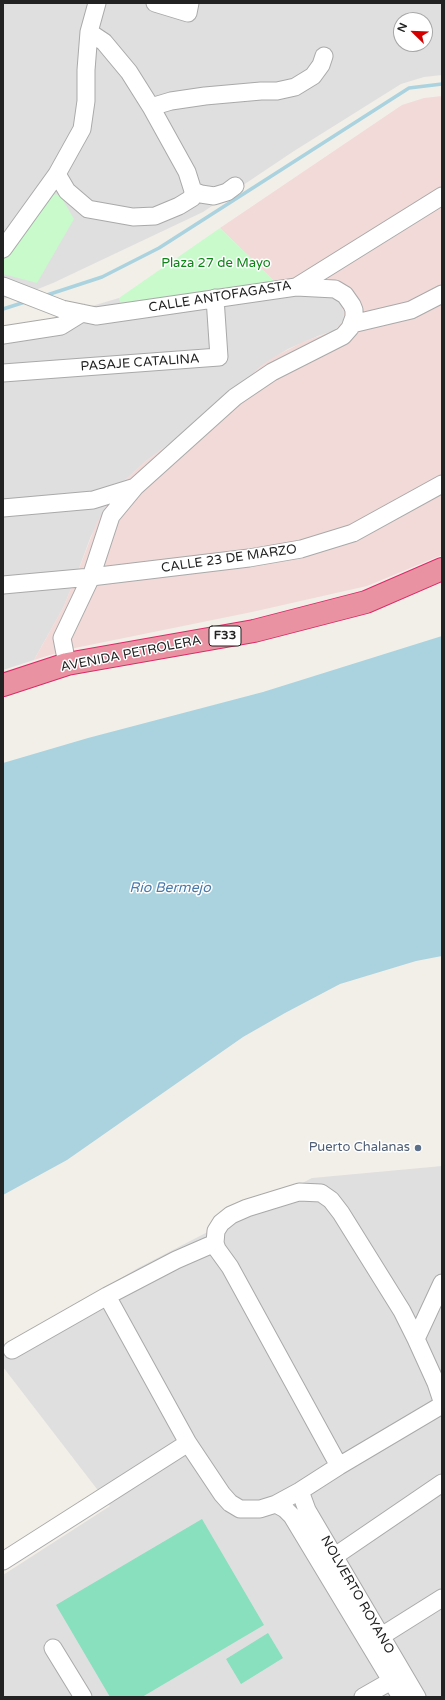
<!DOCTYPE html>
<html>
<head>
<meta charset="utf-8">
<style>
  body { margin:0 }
  #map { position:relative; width:445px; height:1700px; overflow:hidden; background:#f2efe9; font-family:"Varela Round",sans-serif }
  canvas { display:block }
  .frame { position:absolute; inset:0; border:4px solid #222; pointer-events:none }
  .north { position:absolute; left:393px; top:12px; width:40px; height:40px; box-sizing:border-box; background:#fff; border:1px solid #a7a7a7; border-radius:50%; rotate:293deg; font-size:11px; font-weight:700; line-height:16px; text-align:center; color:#222 }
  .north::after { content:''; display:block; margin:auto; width:14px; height:18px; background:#d40000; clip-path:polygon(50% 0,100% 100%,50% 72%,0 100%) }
</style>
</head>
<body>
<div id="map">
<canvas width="445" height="1700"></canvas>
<div class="frame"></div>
<div class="north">N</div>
</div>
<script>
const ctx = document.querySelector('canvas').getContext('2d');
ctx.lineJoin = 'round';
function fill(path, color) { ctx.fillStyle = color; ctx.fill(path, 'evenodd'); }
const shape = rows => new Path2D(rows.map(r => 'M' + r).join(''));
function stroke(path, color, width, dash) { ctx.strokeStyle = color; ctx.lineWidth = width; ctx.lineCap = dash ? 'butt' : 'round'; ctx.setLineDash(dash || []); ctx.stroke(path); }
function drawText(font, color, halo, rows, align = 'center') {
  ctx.font = font + ' "Varela Round",sans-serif'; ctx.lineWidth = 3; ctx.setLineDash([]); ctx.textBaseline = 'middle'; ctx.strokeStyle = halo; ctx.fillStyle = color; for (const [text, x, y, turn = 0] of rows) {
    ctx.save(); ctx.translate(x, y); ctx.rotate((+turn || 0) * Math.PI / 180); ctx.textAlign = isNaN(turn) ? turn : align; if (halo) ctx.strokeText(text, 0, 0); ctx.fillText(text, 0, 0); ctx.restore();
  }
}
fill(shape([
  [3,3,442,3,442,75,424,77,401,84,294,151,203,212,53,283,33,291,3,299],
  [401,20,425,20,425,44,401,44],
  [276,283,335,298,342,306,343,311,343,321,340,325,333,331,318,336,288,349,261,366,237,390,185,432,146,461,123,482,91,536,75,579,63,608,34,660,3,670,3,326,41,321,119,298,122,306],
  [442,1166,442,1697,3,1697,3,1575,110,1506,3,1367,3,1348,138,1268,312,1178]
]), '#e0dfdf');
fill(shape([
  [442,96,442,555,367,586,252,612,70,649,34,660,63,608,75,579,97,522,113,495,123,482,146,461,185,432,237,390,261,366,274,357,303,342,333,331,337,329,343,321,343,311,342,306,335,298,276,283,220,228,402,105,424,98]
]), '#f2dad9');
fill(shape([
  [51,194,60,195,74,219,37,283,3,274,3,259,10,248],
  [220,228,276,283,122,306,119,298]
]), '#c8facc');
fill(shape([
  [202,1519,264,1625,142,1697,110,1697,56,1605],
  [268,1633,283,1658,241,1684,226,1659]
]), '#88e0be');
fill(shape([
  [442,636,442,956,416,961,340,984,285,1013,243,1037,67,1160,3,1195,3,763,88,738,263,692]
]), '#aad3df');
stroke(shape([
  [44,296,102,277,159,248,409,88,442,84],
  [3,309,25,302]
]), '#aad3df', 3.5);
const minor = shape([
  [155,3,188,13,190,3],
  [89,32,104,42,129,72,151,107,187,172,193,191,201,194,214,196,227,192,235,186],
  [151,107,171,101,205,96,261,91,277,91,295,87,313,76,321,65,324,56],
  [57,174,67,191,88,209,133,217,155,216,179,206,192,198,193,191],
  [3,249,57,174,82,129,86,101,86,70,89,32,97,3],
  [3,286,62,309,96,316,296,287,442,196],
  [352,324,411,310,442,294],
  [3,335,61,326,82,313],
  [3,373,219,357,215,298],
  [3,508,93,500,135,487],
  [3,585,91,577,249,558,301,549,353,533,442,484],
  [67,664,62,638,91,577,111,516,135,487,235,397,272,372,343,336,350,328,354,317,354,310,352,305,345,295,335,289,296,287],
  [107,1296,188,1443,222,1494,230,1503,240,1509,260,1509,276,1504,300,1491,339,1466,442,1405],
  [416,1339,442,1283],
  [12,1350,107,1296,176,1260,215,1243],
  [339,1466,230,1267,217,1249,215,1243,216,1231,221,1223,231,1215,247,1208,299,1192,321,1193,331,1200,341,1213,402,1311,416,1339,436,1383,442,1401],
  [300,1491,307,1510,417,1697],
  [276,1504,285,1509,292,1516,401,1697],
  [335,1556,442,1483],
  [3,1561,188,1443],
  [372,1642,442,1598],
  [53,1648,83,1697],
  [363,1697,391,1681]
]);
const highway = shape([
  [3,685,67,664,254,631,366,602,442,569]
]);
stroke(minor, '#a9a9a9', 19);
stroke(highway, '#dc2a67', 24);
stroke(minor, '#fff', 17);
stroke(highway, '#e892a2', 22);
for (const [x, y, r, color] of [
  [418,1148,4,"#5c6f8a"]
]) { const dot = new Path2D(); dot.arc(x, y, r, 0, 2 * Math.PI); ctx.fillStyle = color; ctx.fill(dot); stroke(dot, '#fff', 1.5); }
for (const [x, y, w] of [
  [225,636,32]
]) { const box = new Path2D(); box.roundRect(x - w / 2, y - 10, w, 20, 3); ctx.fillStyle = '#fff'; ctx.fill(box); stroke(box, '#222', 1); }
drawText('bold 12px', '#222', null, [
  ["F33",225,636]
]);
drawText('13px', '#0c8416', '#fff', [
  ["Plaza 27 de Mayo",216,264]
]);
drawText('13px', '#222', '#fff', [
  ["CALLE ANTOFAGASTA",220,297,-9],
  ["PASAJE CATALINA",140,363,-4],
  ["CALLE 23 DE MARZO",229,559,-8],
  ["AVENIDA PETROLERA",131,654,-11],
  ["NOLVERTO ROYANO",357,1595,60]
]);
drawText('13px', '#4e5e75', '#fff', [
  ["Puerto Chalanas",410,1148]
], 'right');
drawText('italic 14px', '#4a7aab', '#fff', [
  ["Río Bermejo",170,888]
]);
</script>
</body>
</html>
